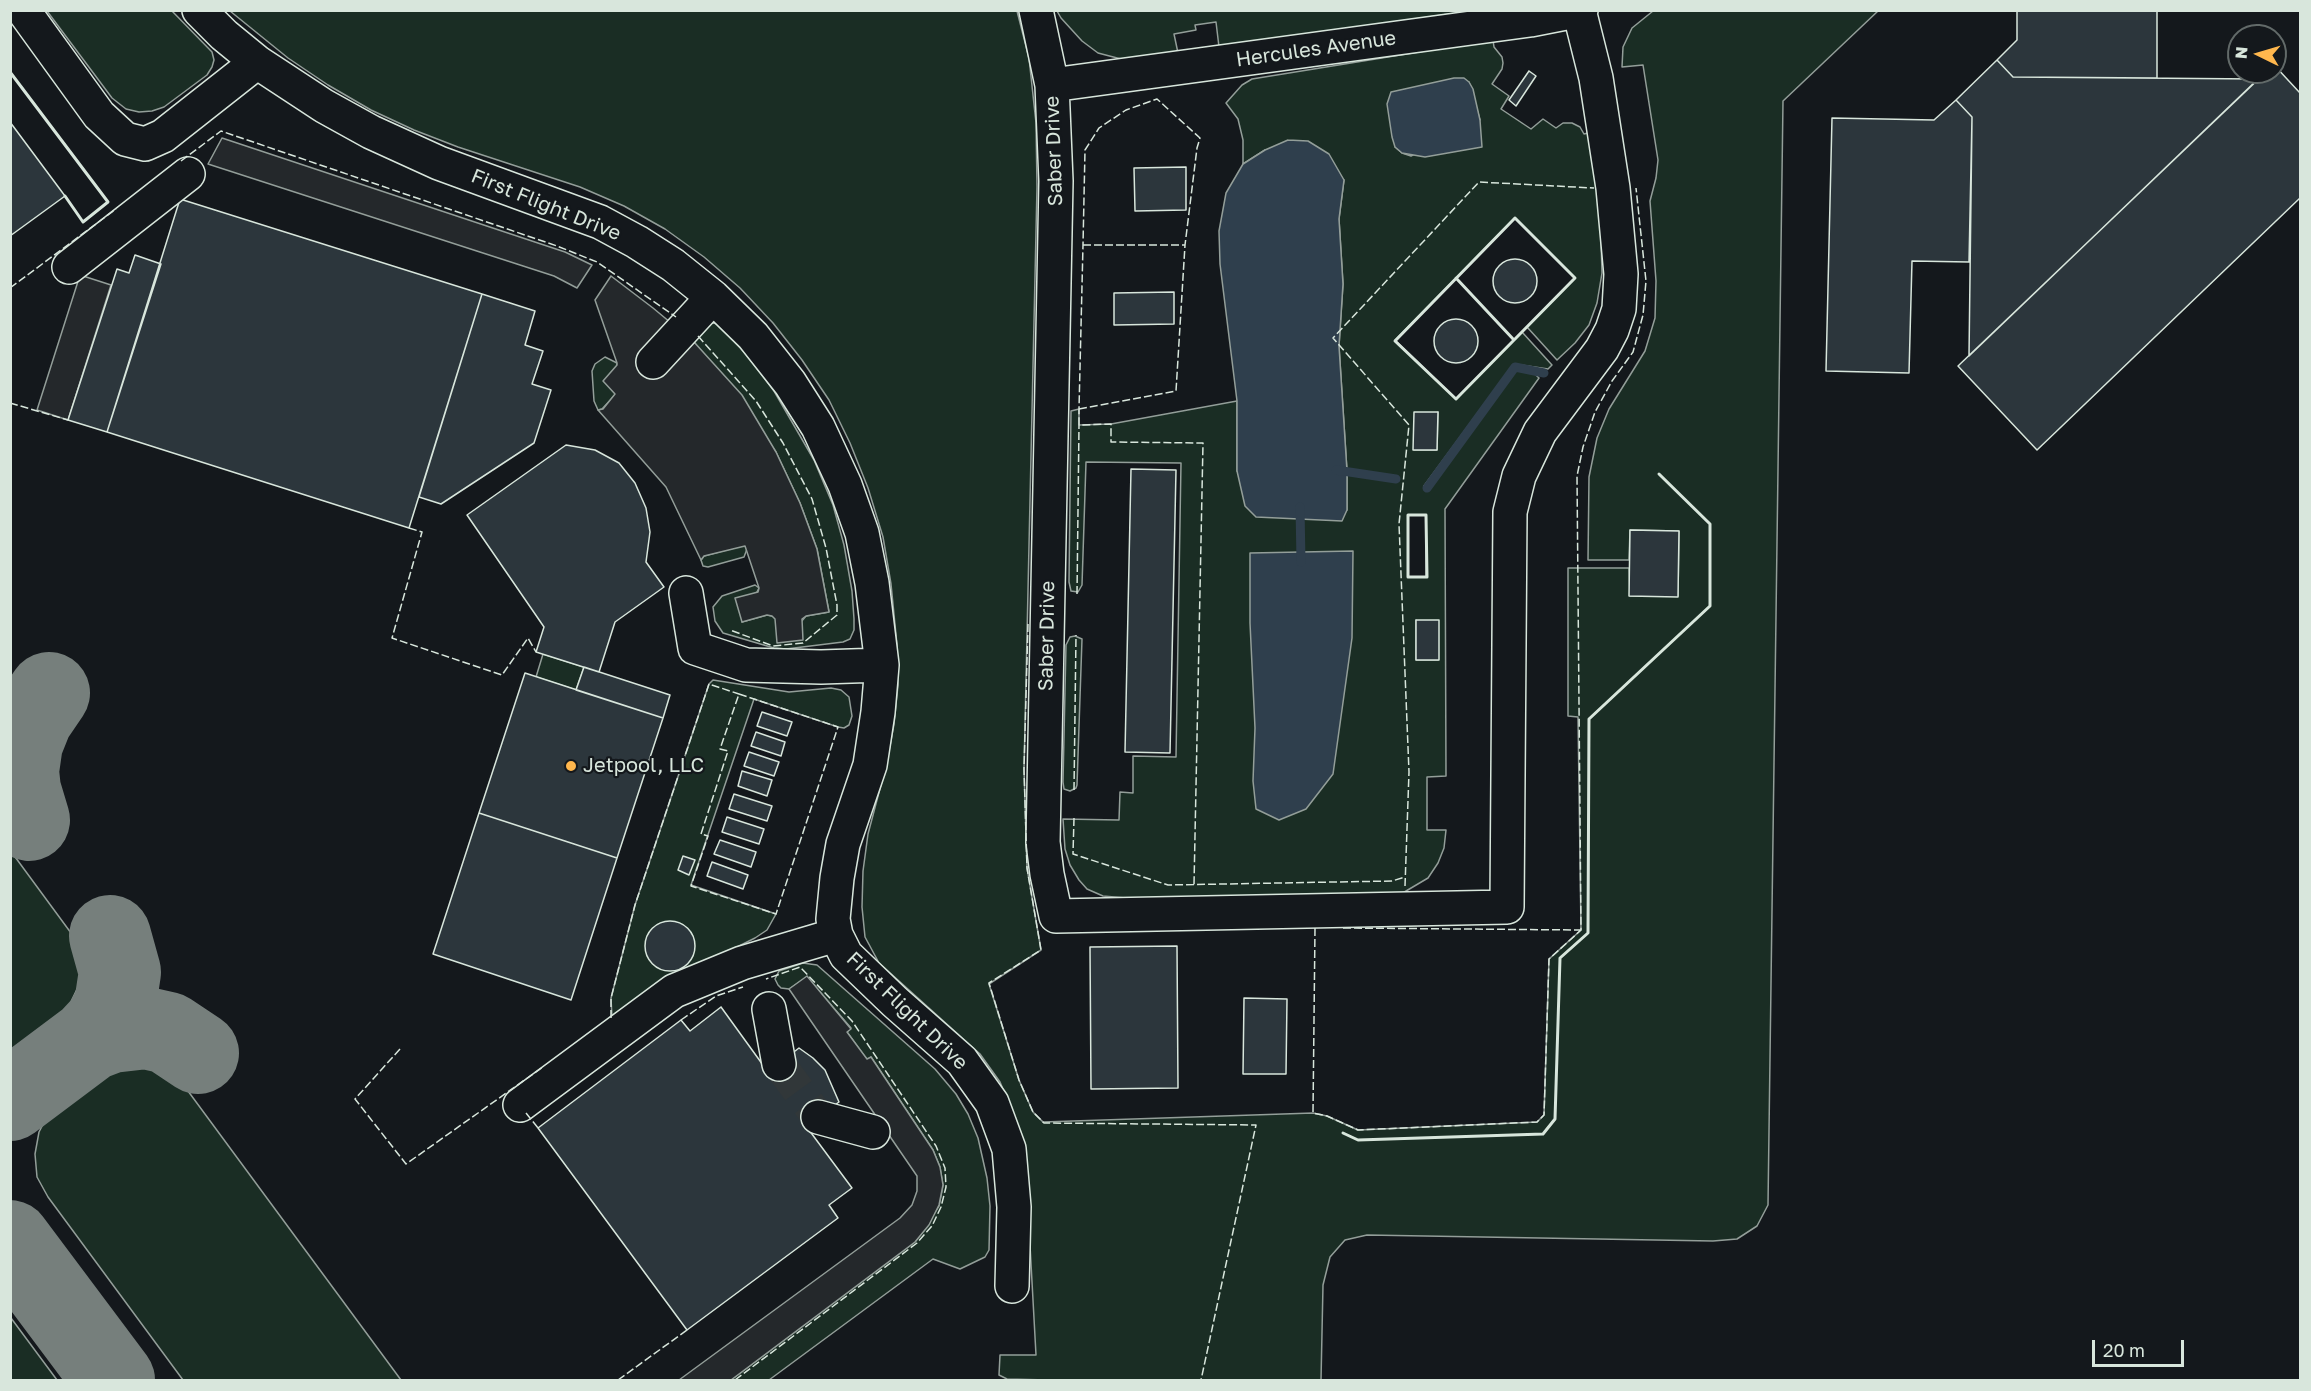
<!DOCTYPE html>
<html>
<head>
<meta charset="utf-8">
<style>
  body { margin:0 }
  #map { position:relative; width:2311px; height:1391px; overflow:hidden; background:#14181c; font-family:"Golos Text",sans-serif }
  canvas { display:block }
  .frame { position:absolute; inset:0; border:12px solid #d8e6dc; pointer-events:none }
  .north { position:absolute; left:2227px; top:24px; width:60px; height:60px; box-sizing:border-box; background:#14181c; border:2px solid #626a69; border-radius:50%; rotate:275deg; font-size:16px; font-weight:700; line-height:24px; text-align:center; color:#d8e6dc }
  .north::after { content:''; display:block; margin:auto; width:21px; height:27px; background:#ffb74d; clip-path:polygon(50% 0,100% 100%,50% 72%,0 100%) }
  .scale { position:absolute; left:2092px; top:1340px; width:92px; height:27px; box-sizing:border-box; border:3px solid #d8e6dc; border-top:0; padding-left:8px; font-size:18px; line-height:21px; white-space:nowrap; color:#d8e6dc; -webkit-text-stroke:4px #14181c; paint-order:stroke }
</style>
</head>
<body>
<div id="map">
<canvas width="2311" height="1391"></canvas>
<div class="frame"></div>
<div class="north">N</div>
<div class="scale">20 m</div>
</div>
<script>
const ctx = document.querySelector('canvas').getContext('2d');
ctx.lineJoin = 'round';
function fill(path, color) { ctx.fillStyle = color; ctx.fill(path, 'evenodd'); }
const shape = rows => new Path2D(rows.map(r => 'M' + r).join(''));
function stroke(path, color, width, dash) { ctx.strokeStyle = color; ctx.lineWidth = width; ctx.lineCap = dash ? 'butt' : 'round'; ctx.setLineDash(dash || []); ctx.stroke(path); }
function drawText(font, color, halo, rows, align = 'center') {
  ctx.font = font + ' "Golos Text",sans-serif'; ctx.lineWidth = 4.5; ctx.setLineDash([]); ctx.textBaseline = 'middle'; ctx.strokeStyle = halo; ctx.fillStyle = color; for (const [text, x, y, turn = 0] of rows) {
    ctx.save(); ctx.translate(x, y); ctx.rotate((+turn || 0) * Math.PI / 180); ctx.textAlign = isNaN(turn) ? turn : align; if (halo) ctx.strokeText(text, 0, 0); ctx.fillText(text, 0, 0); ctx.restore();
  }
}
const green = shape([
  [47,11,172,11,212,52,214,60,212,67,207,75,164,107,152,111,139,112,126,109,112,98,47,11],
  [230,11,1017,11,1029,58,1036,123,1037,187,1024,769,1027,868,1041,950,989,984,1019,1080,1033,1112,1043,1122,1313,1113,1327,1116,1358,1130,1537,1122,1544,1115,1549,959,1581,930,1578,717,1568,716,1568,568,1629,568,1630,596,1678,596,1679,531,1630,530,1629,560,1588,560,1589,477,1597,438,1609,409,1645,351,1655,318,1656,281,1650,201,1656,178,1658,160,1643,65,1622,67,1623,47,1632,28,1653,11,1878,11,1783,101,1768,1205,1757,1226,1737,1239,1713,1241,1367,1235,1345,1240,1330,1257,1323,1285,1321,1380,1048,1380,1007,1379,999,1375,1000,1355,1036,1355,1026,1172,1017,1123,1000,1082,980,1054,879,963,865,937,862,907,863,871,868,834,887,762,894,724,898,685,897,645,891,584,883,537,868,488,850,443,829,400,802,360,773,323,740,288,704,257,665,229,624,206,580,187,458,147,414,130,371,110,328,85,288,58,230,11],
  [1057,11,1470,11,1219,47,1216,22,1195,25,1196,30,1174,34,1178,53,1121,59,1098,53,1082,41,1061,18,1057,11],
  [1493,40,1494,47,1502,57,1503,63,1502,69,1492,84,1509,96,1501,109,1531,129,1543,119,1556,128,1563,123,1572,123,1580,127,1584,134,1588,133,1600,206,1602,273,1597,303,1589,325,1575,343,1557,360,1527,327,1575,278,1515,218,1395,340,1456,399,1522,332,1552,365,1548,369,1514,364,1424,486,1429,490,1516,369,1534,373,1539,378,1445,509,1446,776,1427,777,1427,830,1446,830,1444,848,1438,863,1428,878,1401,894,1391,897,1126,898,1103,896,1087,889,1079,880,1070,865,1065,849,1063,819,1119,820,1120,792,1133,793,1133,756,1176,757,1181,463,1086,462,1082,585,1078,592,1071,591,1069,582,1071,411,1079,409,1079,425,1111,424,1237,401,1237,471,1347,510,1347,471,1339,346,1343,284,1339,219,1344,180,1265,150,1243,164,1243,140,1238,119,1226,103,1242,85,1252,79,1493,40],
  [1469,82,1480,120,1411,156,1402,153,1395,147,1469,82],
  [1438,412,1437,450,1414,450,1438,412],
  [1408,515,1426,515,1426,577,1408,577,1408,515],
  [1416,620,1438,660,1416,660,1416,620],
  [713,323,718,324,747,355,774,391,814,460,833,505,844,545,852,591,854,619,854,630,850,639,843,642,786,649,774,648,723,633,715,621,713,607,722,596,755,585,759,588,742,622,767,615,801,622,806,616,829,612,817,549,800,503,776,452,694,342,707,324,713,323],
  [605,357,617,363,616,394,602,409,598,410,594,401,592,371,595,364,605,357],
  [741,546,745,546,747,549,744,557,708,567,703,566,701,560,704,556,741,546],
  [1075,636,1082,639,1077,785,1076,788,1070,791,1064,789,1063,782,1066,645,1070,637,1075,636],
  [543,654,584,667,576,690,536,677,543,654],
  [713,680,789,692,831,688,841,690,849,697,852,716,849,725,844,728,838,727,754,699,691,885,776,914,767,930,755,938,705,963,612,1018,611,998,635,905,709,684,713,680],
  [10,850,71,933,81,959,79,985,68,1008,28,1044,11,1054,10,850],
  [803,963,817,965,935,1069,956,1094,968,1114,978,1138,987,1178,990,1206,989,1250,985,1257,960,1269,933,1259,769,1380,731,1380,915,1242,939,1206,943,1185,940,1167,933,1150,871,1057,867,1060,847,1032,851,1028,807,977,789,989,781,988,778,985,775,979,779,971,803,963],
  [125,1063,148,1066,170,1076,188,1091,401,1380,183,1380,48,1197,37,1177,35,1154,39,1132,50,1111,65,1095,84,1082,125,1063],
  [10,1318,11,1318,57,1380,11,1380,10,1318]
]);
fill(green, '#1a2d24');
stroke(green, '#939e99', 1.5);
const parking = shape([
  [222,138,565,252,592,265,577,288,554,276,208,164,222,138],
  [80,275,111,285,68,420,37,410,80,275],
  [611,276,653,308,694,342,742,395,776,452,800,503,817,549,829,612,806,616,802,619,803,640,777,643,775,619,772,616,767,615,742,622,735,598,758,592,759,588,745,546,704,556,701,560,666,487,598,410,603,409,615,394,603,381,617,365,617,363,595,300,611,276],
  [807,976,851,1029,847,1032,867,1059,871,1057,933,1150,940,1167,943,1185,939,1205,929,1225,915,1242,731,1380,679,1380,900,1218,912,1205,917,1191,917,1176,789,989,807,976]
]);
fill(parking, '#24282b');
stroke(parking, '#939e99', 1.5);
const water = shape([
  [1454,78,1464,78,1469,82,1473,89,1480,120,1482,147,1425,157,1402,153,1395,147,1392,137,1387,104,1391,92,1454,78],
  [1288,140,1308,141,1329,154,1344,180,1339,219,1343,284,1339,346,1347,471,1347,510,1342,521,1256,517,1245,506,1237,471,1237,401,1220,264,1219,231,1226,193,1243,164,1265,150,1288,140],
  [1353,551,1352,638,1333,774,1306,809,1279,820,1256,809,1253,781,1255,728,1250,623,1250,553,1353,551]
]);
fill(water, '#2f3f4d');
stroke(water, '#939e99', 1.5);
stroke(shape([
  [1336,470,1396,479],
  [1427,488,1515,367,1544,373],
  [1300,507,1301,562]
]), '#2f3f4d', 9);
stroke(shape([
  [29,820,20,790,18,771,22,743,32,718,49,693],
  [90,1040,111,1032,146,1028,168,1033,198,1053],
  [10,1100,90,1040,104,1025,115,1005,120,972,110,936],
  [10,1241,114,1380]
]), '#767f7c', 82);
const building = shape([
  [2017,10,2157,10,2157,78,2013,77,1997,60,2017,40,2017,10],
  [1997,60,2013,77,2258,79,1969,356,1972,117,1956,100,1997,60],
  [2275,66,2300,93,2300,198,2037,450,1958,366,2266,72,2275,72,2275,66],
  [1529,71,1536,76,1516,106,1509,100,1529,71],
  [1956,100,1972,117,1969,262,1912,261,1909,373,1826,371,1832,118,1934,120,1956,100],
  [10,122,65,196,10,236,10,122],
  [1186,167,1186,210,1135,211,1134,168,1186,167],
  [180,199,482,294,409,528,107,432,180,199],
  [135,255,161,264,107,432,68,420,117,269,129,273,135,255],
  '1493 281a22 22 0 1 1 44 0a22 22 0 1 1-44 0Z',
  [1174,292,1174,324,1114,325,1114,293,1174,292],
  [482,294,535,311,525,345,543,351,532,384,551,390,534,443,441,504,419,497,482,294],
  '1434 341a22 22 0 1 1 44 0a22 22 0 1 1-44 0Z',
  [1414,412,1438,412,1437,450,1413,450,1414,412],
  [566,445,595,450,619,463,635,483,646,508,650,532,646,562,664,587,615,622,599,672,536,652,544,627,467,515,566,445],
  [1131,469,1176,470,1170,753,1125,752,1131,469],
  [1630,530,1679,531,1678,597,1629,596,1630,530],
  [1416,620,1439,620,1439,660,1416,660,1416,620],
  [584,667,670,695,663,718,576,690,584,667],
  [525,673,663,718,617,858,479,813,525,673],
  [762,712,792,722,787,736,757,726,762,712],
  [756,732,785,742,781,756,751,746,756,732],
  [749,752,779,762,774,776,744,766,749,752],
  [742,771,772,780,767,796,738,786,742,771],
  [734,794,772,806,767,821,729,809,734,794],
  [479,813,617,858,571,1000,433,954,479,813],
  [727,817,764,829,759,844,722,832,727,817],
  [720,840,756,852,751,867,714,854,720,840],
  [683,856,695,860,689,875,678,870,683,856],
  [712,862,748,875,743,889,707,876,712,862],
  '645 946a25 25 0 1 1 50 0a25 25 0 1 1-50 0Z',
  [1177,946,1178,1088,1091,1089,1090,947,1177,946],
  [1244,998,1287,999,1286,1074,1243,1074,1244,998],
  [721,1007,768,1072,799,1048,813,1058,825,1070,839,1102,806,1126,852,1188,829,1205,838,1218,687,1330,538,1128,681,1020,690,1031,721,1007]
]);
fill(building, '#2c363c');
stroke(building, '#d8e6dc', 1.5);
stroke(shape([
  [779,1064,818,1117]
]), '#313739', 33, [33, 16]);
const minor = shape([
  [23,10,99,115,125,139,145,144,163,136,257,62],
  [199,10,224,35,257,62,324,106,371,132,439,163,600,222,637,242,673,265,713,297,753,336,790,383,818,427,845,485,862,533,872,583,882,665,878,712,870,765,843,844,837,878,833,919,836,935,846,955,895,1002,962,1061,992,1103,1009,1149,1014,1207,1012,1286],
  [1036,10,1052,85,1056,181,1043,842,1047,874,1056,916,1507,907,1510,512,1519,476,1540,432,1602,349,1612,330,1619,309,1621,274,1613,188,1596,78,1579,10],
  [1052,85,1530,20,1581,10],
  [69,267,188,174],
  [653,362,713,297],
  [686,593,695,648,746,665,821,667,882,665],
  [769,1009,779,1064],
  [520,1105,674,991,742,963,836,935],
  [818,1117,873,1132]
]);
stroke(minor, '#d8e6dc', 36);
stroke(minor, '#14181c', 33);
stroke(shape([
  [181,161,221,131,557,246,597,262,676,317],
  [1083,245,1185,245],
  [10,288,116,209],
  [698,336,756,401,783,443,812,499,826,548,837,605,837,615,803,643,773,646,730,630],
  [10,403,68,420],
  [1079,409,1176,391,1185,245,1197,148,1200,138,1157,99,1126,110,1099,128,1085,150,1083,245,1079,409,1079,425,1111,424,1111,442,1203,443,1194,885],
  [409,528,422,532,392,638,502,675,528,638,536,652],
  [1077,594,1079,425],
  [1028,624,1024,769,1027,868,1041,950,989,983,1019,1080,1033,1112,1044,1123,1256,1125,1201,1380],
  [739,694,838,727,776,914,691,886,708,836,701,834,728,751,720,749,739,694],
  [1074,790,1076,635],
  [1074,818,1073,854,1168,885,1392,881,1405,877],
  [1405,886,1409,772,1399,524,1409,425,1333,338,1479,182,1594,188],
  [1315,928,1313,1113,1327,1116,1358,1130,1537,1122,1544,1115,1549,959,1581,930,1577,476,1583,447,1595,412,1612,381,1633,352,1643,315,1646,281,1636,188],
  [1343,928,1581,930],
  [611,1018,611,998,635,905,709,684,739,694],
  [681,1020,716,996,743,987],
  [400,1049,355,1099,406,1164,543,1067],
  [526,1113,538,1128],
  [618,1380,687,1330],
  [735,1380,917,1243,932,1226,941,1207,946,1187,945,1168,936,1146,852,1021,800,967,766,979]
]), '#d8e6dc', 1.5, [8, 3]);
stroke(shape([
  [10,72,108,202,83,222,65,196],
  [1515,218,1575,278,1456,399,1395,341,1515,218],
  [1456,278,1514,340],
  [1408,515,1426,515,1427,577,1408,577,1408,515],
  [1343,1133,1358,1140,1543,1134,1555,1119,1560,958,1588,933,1589,719,1710,606,1710,524,1659,474]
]), '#d8e6dc', 3);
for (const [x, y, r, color] of [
  [571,766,6,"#ffb74d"]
]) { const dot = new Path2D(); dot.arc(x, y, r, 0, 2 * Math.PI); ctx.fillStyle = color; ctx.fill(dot); stroke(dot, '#14181c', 2); }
drawText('20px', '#d8e6dc', '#14181c', [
  ["Hercules Avenue",1316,49,-8],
  ["Saber Drive",1054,151,-92],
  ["First Flight Drive",546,205,22],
  ["Saber Drive",1047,636,-89],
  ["First Flight Drive",907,1011,44]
]);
drawText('20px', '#d8e6dc', '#14181c', [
  ["Jetpool, LLC",583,766]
], 'left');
</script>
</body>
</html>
